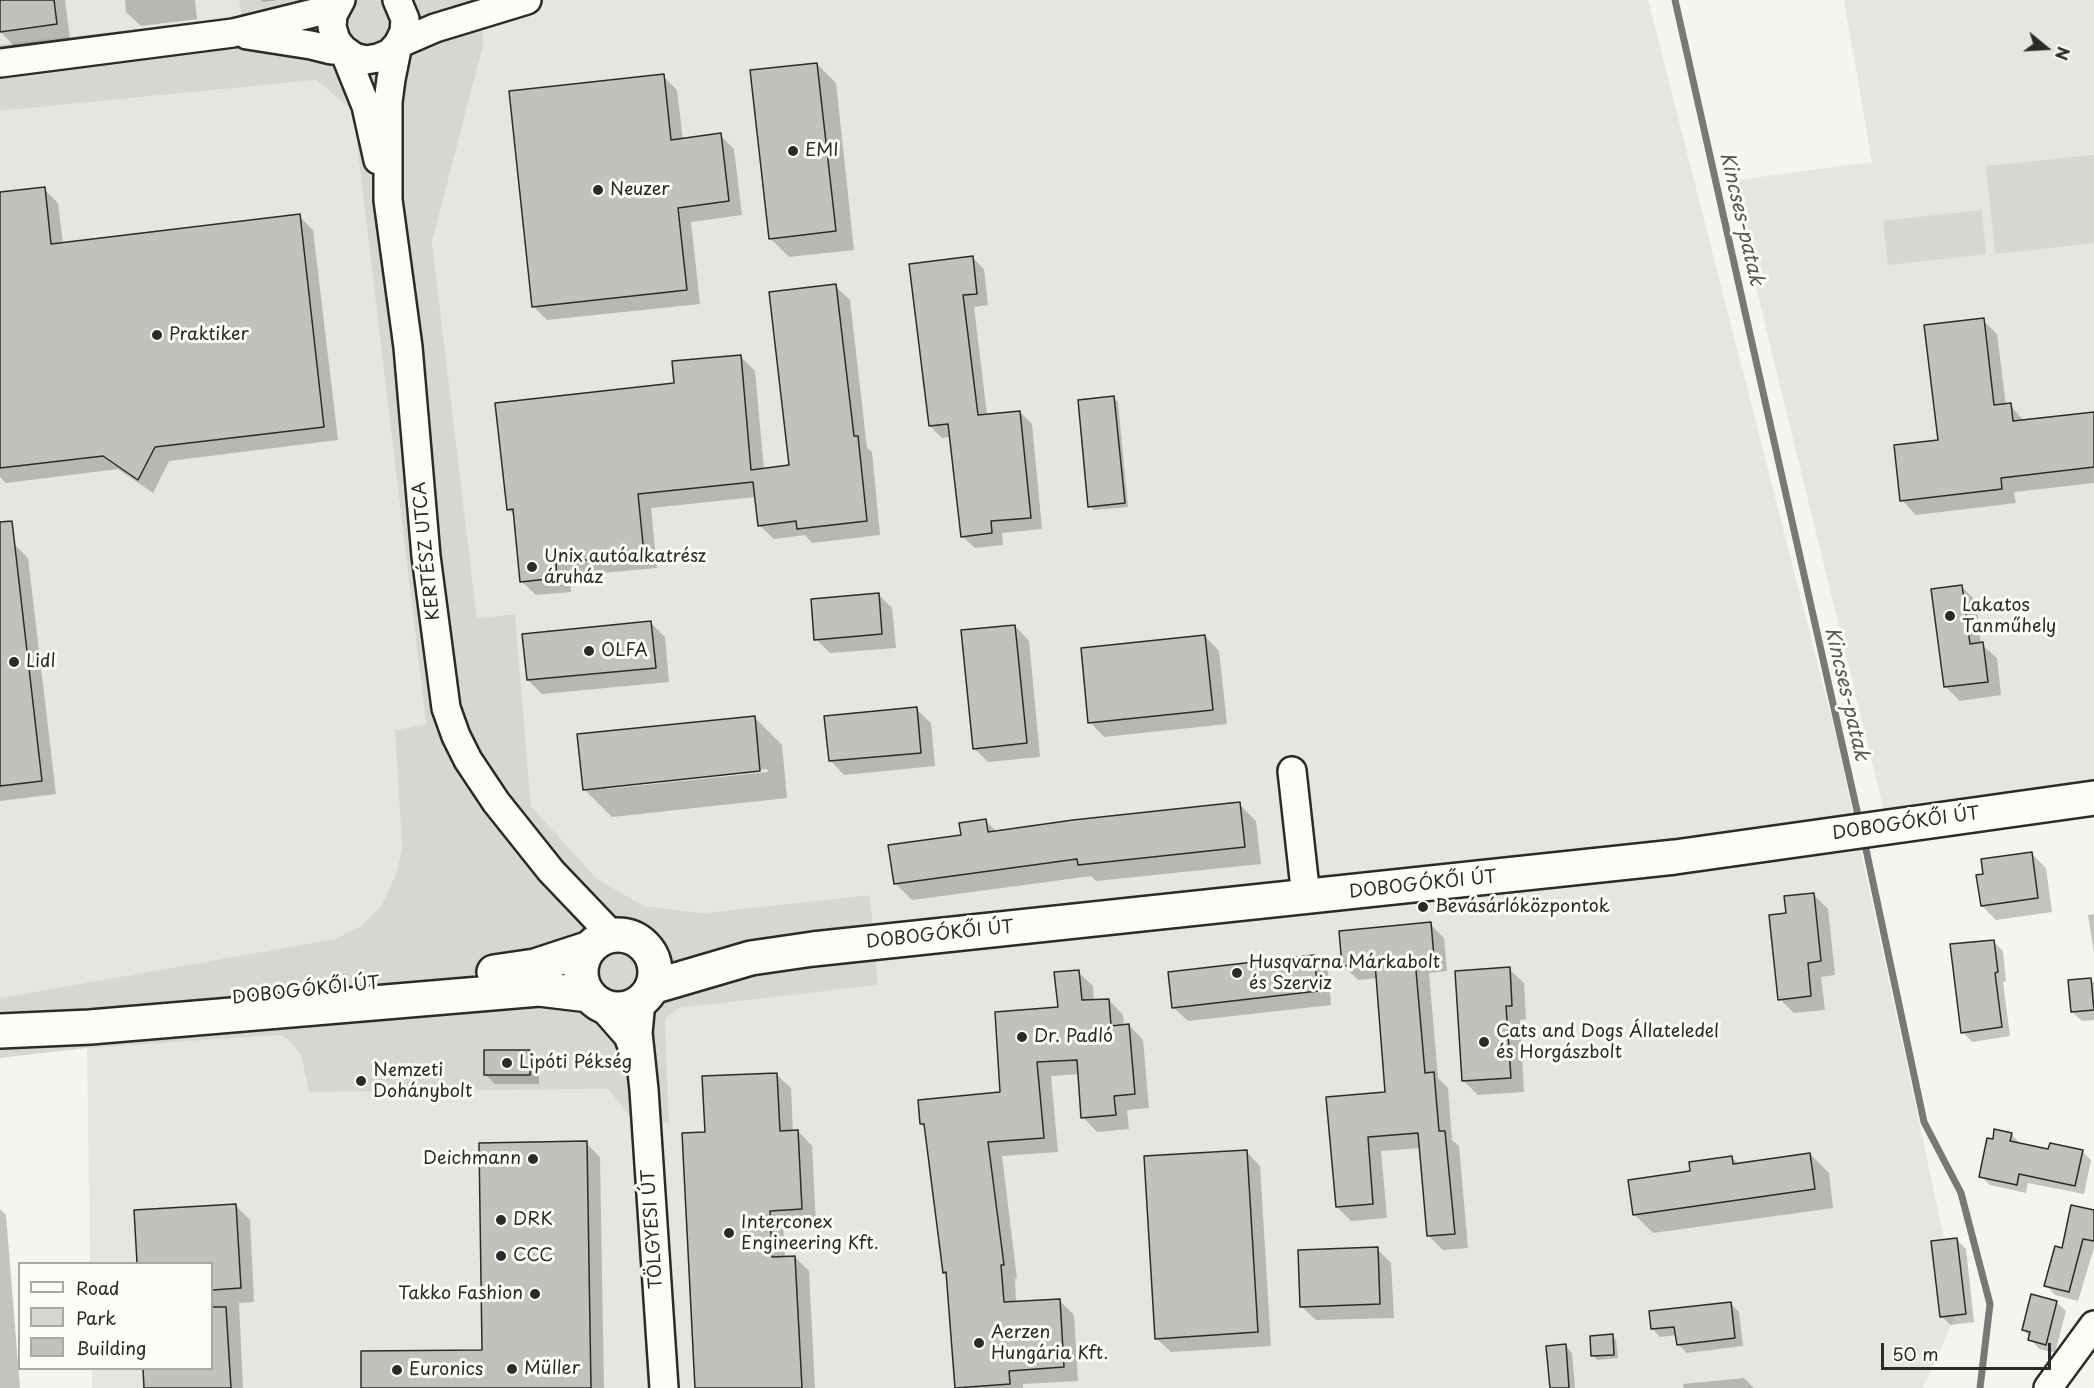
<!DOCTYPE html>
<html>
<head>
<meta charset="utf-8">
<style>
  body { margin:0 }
  #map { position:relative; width:2094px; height:1388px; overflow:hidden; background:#f5f4ef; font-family:"Playpen Sans",sans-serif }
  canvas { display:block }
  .legend { position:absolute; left:18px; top:1262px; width:195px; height:108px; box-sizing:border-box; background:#fdfcf7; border:2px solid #a9a8a5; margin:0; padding:8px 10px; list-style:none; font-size:18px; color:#2b2b2b }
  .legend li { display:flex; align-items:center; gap:12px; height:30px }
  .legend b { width:30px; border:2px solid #a9a8a5 }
  .north { position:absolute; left:2016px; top:18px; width:60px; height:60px; -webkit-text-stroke:4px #fdfcf7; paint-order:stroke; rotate:108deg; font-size:16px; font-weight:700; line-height:24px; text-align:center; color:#2b2b2b }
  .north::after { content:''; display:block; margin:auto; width:21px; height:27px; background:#2b2b2b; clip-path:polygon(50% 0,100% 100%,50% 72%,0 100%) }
  .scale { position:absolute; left:1881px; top:1343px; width:170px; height:27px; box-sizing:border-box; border:3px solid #2b2b2b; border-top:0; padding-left:8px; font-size:18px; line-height:21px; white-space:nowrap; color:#2b2b2b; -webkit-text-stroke:4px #fdfcf7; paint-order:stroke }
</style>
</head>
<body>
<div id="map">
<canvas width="2094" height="1388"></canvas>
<ul class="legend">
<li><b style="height:8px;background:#fdfcf7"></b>Road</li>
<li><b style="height:16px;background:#d7d6d2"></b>Park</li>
<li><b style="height:16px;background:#c2c1be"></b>Building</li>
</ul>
<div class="north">N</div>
<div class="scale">50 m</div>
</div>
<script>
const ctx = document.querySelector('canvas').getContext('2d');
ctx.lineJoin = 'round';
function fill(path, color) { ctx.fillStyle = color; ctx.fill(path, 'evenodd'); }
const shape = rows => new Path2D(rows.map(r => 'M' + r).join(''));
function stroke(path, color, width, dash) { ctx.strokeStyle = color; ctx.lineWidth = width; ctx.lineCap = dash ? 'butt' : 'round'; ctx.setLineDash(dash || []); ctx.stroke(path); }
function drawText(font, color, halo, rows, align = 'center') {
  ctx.font = font + ' "Playpen Sans",sans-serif'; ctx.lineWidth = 6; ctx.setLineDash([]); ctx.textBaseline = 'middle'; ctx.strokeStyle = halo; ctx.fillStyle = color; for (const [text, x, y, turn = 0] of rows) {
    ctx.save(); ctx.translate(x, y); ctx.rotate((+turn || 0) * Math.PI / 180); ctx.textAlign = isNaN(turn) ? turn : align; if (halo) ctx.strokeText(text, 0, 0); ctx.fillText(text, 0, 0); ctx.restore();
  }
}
fill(shape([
  [0,0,239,0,243,18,0,44],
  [478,0,1648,0,1836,736,1959,1308,1923,1388,92,1388,92,1369,212,1368,212,1264,90,1263,87,1048,280,1035,290,1041,301,1055,309,1092,608,1089,636,1124,669,1123,665,1019,678,1007,878,985,870,895,703,913,644,906,597,879,531,806,515,614,477,618,432,242,484,42],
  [1844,0,2094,0,2094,798,1888,827,1730,181,1872,162],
  [316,80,353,111,426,724,395,730,402,849,396,874,381,906,361,926,336,939,0,998,0,111]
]), '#e6e5e0');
fill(shape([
  [239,0,478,0,484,42,432,242,477,618,515,614,531,806,597,879,644,906,703,913,870,895,878,985,678,1008,665,1019,669,1123,636,1124,608,1089,309,1092,301,1055,290,1041,280,1035,87,1048,0,1058,0,998,335,939,361,926,381,906,396,874,402,849,395,730,426,724,353,111,316,80,0,111,0,44,242,18],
  [2094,155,2094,243,1995,254,1986,166],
  [1982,210,1986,254,1888,265,1883,221]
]), '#d7d6d2');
fill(shape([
  [0,0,65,0,70,38,14,46,0,31],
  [125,0,195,0,197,19,141,26,126,12],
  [261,0,279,0,263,2],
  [817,64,836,83,854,250,789,257,770,238],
  [663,76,677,90,683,140,720,135,734,149,742,215,691,222,700,304,547,320,533,306],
  [44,189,58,203,63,244,299,216,313,230,338,440,169,461,153,493,118,469,6,483,0,477,0,194],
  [972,257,984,269,988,305,974,307,987,415,1020,412,1032,424,1042,529,1002,533,1003,545,975,548,963,537,951,437,942,438,930,426],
  [835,286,850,300,867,448,872,452,880,535,812,543,805,535,774,539,759,525,756,497,651,508,657,568,569,576,571,592,536,595,521,581,515,516,508,509,676,384,740,356,755,371,764,470,791,467],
  [1983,320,1997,334,2006,406,2010,405,2025,422,2094,413,2094,483,2014,492,2016,503,1916,515,1902,500,1939,441],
  [1114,398,1118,402,1128,507,1094,510,1090,506],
  [14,544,28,558,56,794,0,801,0,545],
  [1961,586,1976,601,1981,644,1997,658,2001,695,1960,701,1946,687],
  [878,594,892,608,896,648,830,653,816,639],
  [651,623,665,637,669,682,542,694,528,680],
  [1015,626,1029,641,1040,757,988,762,974,748],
  [1205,636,1219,651,1227,724,1104,737,1090,722],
  [916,709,931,723,935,766,844,775,830,760],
  [754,717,782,745,787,798,612,817,584,789],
  [767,769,768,772,607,789,607,786],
  [1239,804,1256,821,1261,864,1096,881,1091,876,912,900,895,883,985,820,998,833],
  [2032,854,2046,868,2052,912,1996,920,1982,906],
  [1814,895,1828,909,1835,975,1821,977,1825,1010,1794,1013,1780,999,1788,915],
  [2094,914,2094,953,2088,915],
  [1430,924,1444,938,1447,971,1429,973,1438,1078,1448,1088,1452,1140,1459,1146,1468,1248,1443,1250,1429,1236,1421,1148,1381,1151,1387,1218,1351,1221,1337,1207,1386,1093,1377,978,1358,980,1343,965],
  [1993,941,2003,951,2006,981,2003,982,2010,1036,1972,1042,1963,1032],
  [1313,957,1328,971,1331,1005,1188,1021,1173,1007],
  [1509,969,1524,983,1526,1019,1520,1020,1524,1092,1478,1095,1464,1081],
  [1078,972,1093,986,1094,1001,1109,1000,1123,1015,1124,1026,1129,1025,1143,1040,1149,1108,1127,1110,1129,1129,1097,1132,1083,1117,1080,1074,1051,1076,1058,1152,1002,1156,1017,1279,1015,1279,1016,1303,1060,1301,1074,1315,1078,1381,1023,1384,1023,1388,958,1388,948,1276,944,1272,926,1128,921,1124,1002,1093,1059,1009],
  [2091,980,2094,983,2094,1020,2082,1021,2072,1012],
  [530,1052,539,1061,539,1084,495,1084,486,1075],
  [776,1074,791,1088,793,1132,798,1131,812,1146,816,1223,783,1224,785,1258,795,1257,809,1271,815,1388,696,1388,707,1133],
  [2011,1134,2020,1143,2050,1151,2082,1151,2091,1160,2084,1194,2028,1183,2026,1193,1990,1185,1981,1176,1994,1141],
  [586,1143,600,1157,604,1388,363,1388,483,1352],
  [1246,1151,1260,1166,1271,1346,1171,1352,1156,1338],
  [1810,1154,1829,1173,1833,1208,1653,1233,1634,1214,1732,1158,1739,1164],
  [236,1206,250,1220,254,1302,239,1303,243,1388,146,1388,212,1368,212,1264,139,1264,136,1212],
  [0,1209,6,1215,20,1388,0,1388],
  [2094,1212,2094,1248,2078,1301,2055,1295,2046,1285,2064,1249],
  [1957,1240,1966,1249,1974,1322,1951,1325,1941,1316],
  [1377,1249,1391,1263,1394,1318,1316,1320,1301,1306],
  [2056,1302,2066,1311,2055,1353,2039,1349,2023,1329],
  [1731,1304,1739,1312,1743,1346,1687,1353,1678,1344,1677,1335,1660,1337,1652,1328],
  [1612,1336,1616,1340,1618,1358,1597,1360,1593,1355],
  [1565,1345,1572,1353,1575,1388,1550,1388],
  [1744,1378,1754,1388,1684,1388,1683,1384]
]), '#0003');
stroke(shape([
  [1675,0,1860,824],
  [1864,840,1924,1122,1961,1193,1990,1304,1980,1388]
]), '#797877', 7);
const building = shape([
  [0,0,54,0,57,24,0,32,0,0],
  [817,63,836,231,769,239,750,70,817,63],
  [664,74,671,140,721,133,729,201,678,208,687,290,532,307,509,91,664,74],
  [45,187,51,244,300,214,324,427,155,447,138,480,103,456,0,468,0,192,45,187],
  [973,256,977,294,963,295,978,415,1020,411,1031,518,991,521,992,533,961,537,948,424,929,426,909,264,973,256],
  [836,284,854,436,858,436,867,521,797,529,796,521,758,526,753,482,638,494,644,554,556,563,557,578,520,582,513,509,507,510,495,403,674,383,672,361,741,355,751,470,789,465,769,292,836,284],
  [1984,318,1994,405,2011,403,2013,421,2094,412,2094,467,2001,478,2002,489,1900,501,1894,445,1938,440,1924,325,1984,318],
  [1114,396,1125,503,1088,507,1078,400,1114,396],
  [12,521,42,781,0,786,0,522,12,521],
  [1962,585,1970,644,1983,642,1988,682,1944,687,1931,589,1962,585],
  [879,593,882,634,814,640,811,599,879,593],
  [651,621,656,668,527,680,522,634,651,621],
  [1015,625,1027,743,973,749,961,630,1015,625],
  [1205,635,1213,710,1088,723,1081,648,1205,635],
  [917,707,921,753,829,761,824,716,917,707],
  [755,716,760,771,583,790,577,734,755,716],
  [1240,802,1245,847,1078,865,1077,859,894,884,888,845,961,835,959,823,986,819,988,832,1073,820,1240,802],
  [2032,852,2038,898,1981,906,1976,875,1983,874,1981,859,2032,852],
  [1814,893,1821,961,1808,963,1811,996,1778,1000,1769,915,1786,913,1784,896,1814,893],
  [1431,922,1434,957,1415,959,1425,1073,1434,1072,1439,1131,1445,1131,1455,1234,1427,1236,1418,1133,1368,1137,1373,1204,1336,1207,1326,1097,1385,1092,1375,963,1342,966,1339,931,1431,922],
  [1994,940,1998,972,1995,973,2002,1027,1961,1033,1950,944,1994,940],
  [1314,955,1318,991,1172,1008,1168,972,1314,955],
  [1510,967,1512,1006,1506,1006,1511,1078,1462,1081,1455,971,1510,967],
  [1079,970,1082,1000,1109,999,1111,1026,1129,1024,1135,1094,1114,1096,1116,1115,1081,1118,1077,1060,1037,1062,1044,1138,988,1142,1004,1265,1001,1265,1004,1302,1060,1299,1064,1367,1009,1371,1010,1384,955,1388,946,1272,943,1273,924,1124,920,1124,918,1100,1000,1092,995,1012,1058,1007,1054,972,1079,970],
  [2091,978,2094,1010,2071,1012,2068,980,2091,978],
  [484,1050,530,1050,530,1075,484,1075,484,1050],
  [777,1073,780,1131,798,1130,802,1209,770,1211,772,1257,795,1256,802,1388,695,1388,682,1133,705,1132,702,1076,777,1073],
  [1994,1129,2012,1133,2010,1141,2048,1149,2050,1143,2083,1150,2075,1186,2019,1174,2017,1185,1979,1177,1987,1138,1993,1139,1994,1129],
  [587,1141,591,1388,361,1388,361,1351,482,1350,479,1143,587,1141],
  [1247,1150,1258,1332,1155,1339,1144,1156,1247,1150],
  [1810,1153,1815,1189,1633,1215,1628,1180,1690,1171,1689,1162,1732,1156,1733,1164,1810,1153],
  [236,1204,241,1288,212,1290,212,1263,137,1263,134,1210,236,1204],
  [2071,1205,2094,1210,2094,1241,2083,1239,2069,1292,2044,1286,2055,1246,2062,1248,2071,1205],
  [1957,1238,1966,1314,1940,1317,1931,1241,1957,1238],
  [1378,1247,1380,1304,1300,1307,1298,1250,1378,1247],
  [2031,1294,2057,1301,2046,1345,2028,1340,2030,1332,2022,1330,2031,1294],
  [1731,1302,1735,1338,1677,1345,1674,1327,1651,1329,1649,1311,1731,1302],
  [212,1307,226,1307,231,1388,144,1388,143,1368,212,1368,212,1307],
  [1613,1334,1614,1355,1591,1356,1590,1336,1613,1334],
  [1566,1344,1569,1388,1550,1388,1546,1346,1566,1344]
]);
fill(building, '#c2c1be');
stroke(building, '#2b2b2b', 1.5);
const minor = shape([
  [341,0,333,15,332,27,336,40,343,49,354,57,366,60,378,58,390,53,398,44,404,32,405,19,397,0],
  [527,0,435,28,398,44,391,79,388,102,388,200,408,347,426,556,446,708,456,736,468,760,496,802,551,871,613,936],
  [247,35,311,45,331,50,343,49],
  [343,49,366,106,378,160],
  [0,63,233,33,314,13,338,3,338,0],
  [1292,771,1306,897],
  [641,1001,638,1033,644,1090,664,1388],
  [600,1004,628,1036,636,1057],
  [2048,1388,2094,1325]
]);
const major = shape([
  '581 972a37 37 0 1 1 74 0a37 37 0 1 1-74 0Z',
  [494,972,535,966,590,948],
  [652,987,751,958,813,949,1675,857,2094,798],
  [0,1031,90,1027,539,989,589,995]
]);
stroke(minor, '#2b2b2b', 32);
stroke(major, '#2b2b2b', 38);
stroke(minor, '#fdfcf7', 27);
stroke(major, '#fdfcf7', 33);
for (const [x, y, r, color] of [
  [793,151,6,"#2b2b2b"],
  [598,190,6,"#2b2b2b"],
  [157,335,6,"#2b2b2b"],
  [532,567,6,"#2b2b2b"],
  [1950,616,6,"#2b2b2b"],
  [589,651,6,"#2b2b2b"],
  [14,662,6,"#2b2b2b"],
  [1423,907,6,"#2b2b2b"],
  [1237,973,6,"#2b2b2b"],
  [1022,1037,6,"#2b2b2b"],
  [1484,1042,6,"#2b2b2b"],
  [507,1063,6,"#2b2b2b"],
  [361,1081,6,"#2b2b2b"],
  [533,1159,6,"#2b2b2b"],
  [501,1220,6,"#2b2b2b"],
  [729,1233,6,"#2b2b2b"],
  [501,1256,6,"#2b2b2b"],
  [535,1294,6,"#2b2b2b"],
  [979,1343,6,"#2b2b2b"],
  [512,1369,6,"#2b2b2b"],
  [397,1370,6,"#2b2b2b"]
]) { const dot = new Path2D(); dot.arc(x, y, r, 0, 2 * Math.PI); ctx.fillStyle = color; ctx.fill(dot); stroke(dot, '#fdfcf7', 2); }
drawText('18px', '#2b2b2b', '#fdfcf7', [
  ["EMI",805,151],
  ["Neuzer",610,190],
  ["Praktiker",169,335],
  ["Unix autóalkatrész",544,557],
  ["áruház",544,578],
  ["Lakatos",1962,606],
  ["Tanműhely",1962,627],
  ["OLFA",601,651],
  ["Lidl",26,662],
  ["Bevásárlóközpontok",1435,907],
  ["Husqvarna Márkabolt",1249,963],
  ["és Szerviz",1249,984],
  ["Cats and Dogs Állateledel",1496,1032],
  ["és Horgászbolt",1496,1053],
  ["Dr. Padló",1034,1037],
  ["Lipóti Pékség",519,1063],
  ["Nemzeti",373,1071],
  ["Dohánybolt",373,1092],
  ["Deichmann",521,1159,"right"],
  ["DRK",513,1220],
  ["Interconex",741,1223],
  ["Engineering Kft.",741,1244],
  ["CCC",513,1256],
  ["Takko Fashion",523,1294,"right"],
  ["Aerzen",991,1333],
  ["Hungária Kft.",991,1354],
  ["Müller",524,1369],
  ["Euronics",409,1370]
], 'left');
drawText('18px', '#2b2b2b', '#fdfcf7', [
  ["KERTÉSZ UTCA",427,551,-96],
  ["DOBOGÓKŐI ÚT",1906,824,-8],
  ["DOBOGÓKŐI ÚT",1423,885,-6],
  ["DOBOGÓKŐI ÚT",940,935,-6],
  ["DOBOGÓKŐI ÚT",306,991,-6],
  ["TÖLGYESI ÚT",653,1229,-94]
]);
drawText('italic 20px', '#585857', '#fdfcf7', [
  ["Kincses-patak",1741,219,77],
  ["Kincses-patak",1846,694,77]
]);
</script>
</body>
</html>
